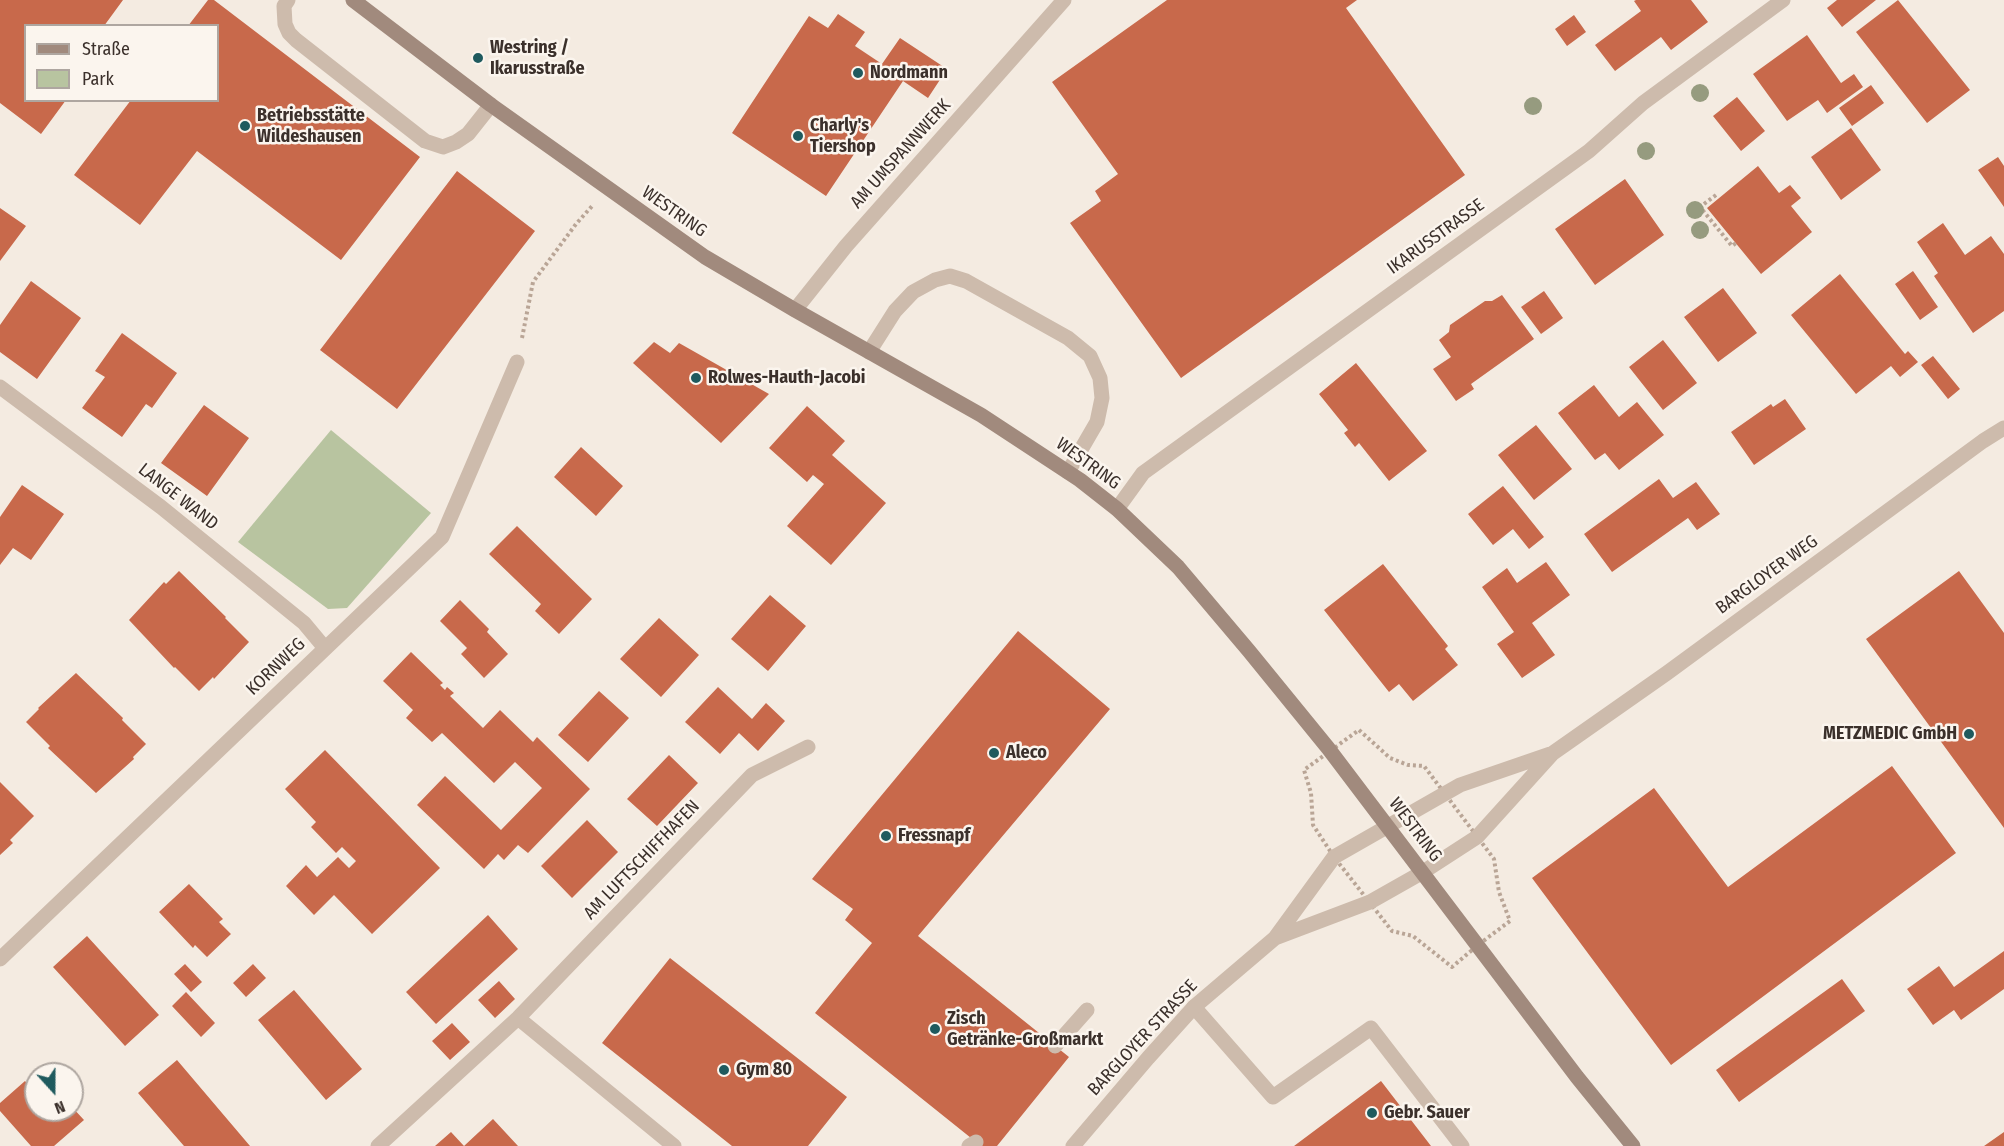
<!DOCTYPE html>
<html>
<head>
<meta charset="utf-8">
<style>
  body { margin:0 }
  #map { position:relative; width:2004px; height:1146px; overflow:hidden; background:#f4ebe1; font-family:"Fira Sans Condensed",sans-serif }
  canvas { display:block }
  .legend { position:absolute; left:24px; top:24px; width:195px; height:78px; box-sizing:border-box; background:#fbf5ee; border:2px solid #aea6a0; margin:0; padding:8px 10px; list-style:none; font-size:18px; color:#3b302b }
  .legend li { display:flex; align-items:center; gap:12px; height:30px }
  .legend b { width:30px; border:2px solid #aea6a0 }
  .north { position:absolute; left:24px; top:1062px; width:60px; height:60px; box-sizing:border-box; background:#fbf5ee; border:2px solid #aea6a0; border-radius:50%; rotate:159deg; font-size:16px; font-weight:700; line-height:24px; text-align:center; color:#3b302b }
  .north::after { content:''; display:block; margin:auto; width:21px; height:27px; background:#1f5a5e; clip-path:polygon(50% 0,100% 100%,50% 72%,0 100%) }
</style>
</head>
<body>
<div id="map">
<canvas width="2004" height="1146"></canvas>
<ul class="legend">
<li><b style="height:8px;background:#a18a7d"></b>Straße</li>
<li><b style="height:16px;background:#b8c4a0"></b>Park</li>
</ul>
<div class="north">N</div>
</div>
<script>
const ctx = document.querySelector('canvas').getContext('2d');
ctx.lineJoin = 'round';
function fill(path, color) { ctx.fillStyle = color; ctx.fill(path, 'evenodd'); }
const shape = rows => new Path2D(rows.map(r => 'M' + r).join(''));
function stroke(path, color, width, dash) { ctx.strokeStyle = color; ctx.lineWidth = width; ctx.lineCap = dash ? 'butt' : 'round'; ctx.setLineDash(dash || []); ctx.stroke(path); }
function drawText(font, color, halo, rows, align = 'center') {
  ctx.font = font + ' "Fira Sans Condensed",sans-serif'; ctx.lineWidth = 5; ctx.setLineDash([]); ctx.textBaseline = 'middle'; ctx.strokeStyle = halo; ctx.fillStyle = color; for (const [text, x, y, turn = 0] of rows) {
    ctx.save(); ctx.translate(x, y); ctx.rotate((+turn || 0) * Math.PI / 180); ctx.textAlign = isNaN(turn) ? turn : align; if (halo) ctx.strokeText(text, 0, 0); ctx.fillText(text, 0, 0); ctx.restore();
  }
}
fill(shape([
  [331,430,431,513,347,608,328,609,238,542]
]), '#b8c4a0');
fill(shape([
  [0,0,123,0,104,26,26,26,26,100,66,100,41,134,0,103],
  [208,0,214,0,420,157,341,260,197,151,140,225,74,175,131,100,218,100,218,26,188,26],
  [1167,0,1357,0,1346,8,1465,175,1181,378,1070,223,1101,201,1095,191,1118,174,1052,82],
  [1636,0,1691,0,1708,22,1671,50,1661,37,1615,71,1595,45,1641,11,1634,1],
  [1837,0,1876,0,1842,27,1827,8],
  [1898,0,1970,90,1927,123,1856,32],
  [838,14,865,32,855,46,882,64,900,38,947,69,928,98,903,81,826,196,732,133,809,16,828,28],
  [1574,15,1586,32,1567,46,1555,29],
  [1807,35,1841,83,1854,74,1863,87,1827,113,1818,100,1787,121,1753,74],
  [1871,85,1884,103,1852,126,1839,108],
  [1737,97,1765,131,1741,151,1713,116],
  [1851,128,1881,170,1841,200,1811,157],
  [1998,157,2004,166,2004,207,1978,170],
  [1758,166,1779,193,1790,185,1801,198,1791,206,1812,232,1761,274,1707,208],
  [457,171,535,231,397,409,320,350],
  [1625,179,1664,235,1595,285,1555,229],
  [0,208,26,226,0,261],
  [1943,223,1965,255,1991,236,2004,254,2004,311,1973,333,1934,276,1938,273,1917,242],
  [1913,271,1938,307,1920,320,1895,284],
  [1840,274,1905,354,1908,351,1918,362,1900,377,1891,366,1856,394,1791,315],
  [31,281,81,318,37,379,0,352,0,325],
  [1723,288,1757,333,1718,362,1684,317],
  [1544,291,1563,318,1541,334,1521,307],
  [1502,295,1534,339,1471,384,1474,389,1456,401,1433,369,1451,357,1439,340,1449,332,1450,325,1485,301,1492,301],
  [122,333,177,373,152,408,146,404,122,437,82,408,105,377,95,371],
  [1663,340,1697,383,1663,410,1629,367],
  [654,342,670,353,679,343,769,394,721,443,633,363],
  [1933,356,1960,389,1948,399,1921,365],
  [1356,363,1427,451,1389,481,1359,443,1355,447,1344,433,1348,430,1319,394],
  [1594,385,1619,417,1637,402,1664,435,1619,470,1605,453,1595,460,1558,413],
  [1785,399,1806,429,1754,465,1731,432,1771,404,1773,407],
  [204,405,249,438,207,496,161,463],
  [807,406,845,441,832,455,886,503,831,565,787,526,824,484,813,475,807,482,769,448],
  [1536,425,1572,469,1534,500,1498,455],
  [581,447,623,486,596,516,554,477],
  [1659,479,1673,498,1696,482,1720,514,1697,530,1688,518,1612,572,1584,534],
  [22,485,64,514,31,560,13,548,0,565,0,517],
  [1503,486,1544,537,1529,549,1513,529,1493,545,1468,514],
  [517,526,592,599,559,634,535,611,541,604,489,554],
  [1546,562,1570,595,1532,623,1555,655,1522,678,1497,644,1514,632,1482,587,1507,568,1517,583],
  [1383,564,1448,646,1445,649,1458,665,1413,701,1399,684,1389,692,1324,610],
  [179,571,226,617,225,618,249,642,214,679,213,677,199,691,175,667,174,668,129,620,164,582,166,584],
  [1959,571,2004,633,2004,828,1866,639],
  [770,595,806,626,768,671,731,639],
  [460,600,489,629,487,632,508,654,484,678,461,654,467,648,440,621],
  [659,618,699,655,661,697,620,659],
  [1018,631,1110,709,918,936,1069,1057,997,1146,981,1146,815,1013,872,943,845,920,853,909,812,879],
  [411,652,443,683,440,685,445,690,447,687,454,693,450,696,483,728,500,710,533,742,537,737,590,789,528,853,518,845,504,860,498,854,484,869,417,805,445,776,501,830,542,788,515,762,494,783,442,733,432,742,406,718,413,710,383,681],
  [76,673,123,718,122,720,146,744,133,757,134,759,96,793,48,748,50,746,26,722,39,709,38,708],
  [718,687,752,719,766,703,785,721,758,751,739,733,720,754,685,722],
  [599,691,629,718,588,762,558,735],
  [325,750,440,868,372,934,334,895,314,915,286,886,306,865,317,877,338,857,349,868,356,861,342,847,336,853,311,827,316,822,285,789],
  [669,755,698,783,657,826,627,799],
  [1892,766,1956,853,1671,1065,1532,878,1654,788,1728,887],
  [0,782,34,816,10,840,13,843,0,855],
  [587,820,618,852,572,898,541,866],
  [189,884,223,919,219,922,231,934,207,957,195,945,193,948,159,912],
  [488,915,518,949,436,1024,406,992],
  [87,936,159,1015,125,1046,53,967],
  [2004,951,2004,989,1961,1020,1954,1010,1933,1025,1907,989,1939,966,1954,987],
  [670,958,847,1097,808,1146,732,1146,602,1043],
  [185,964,202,982,191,992,174,974],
  [253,964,266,978,246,997,233,983],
  [1842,979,1865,1011,1739,1102,1716,1070],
  [499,981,515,999,495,1018,478,1000],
  [294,990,362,1069,326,1100,258,1020],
  [186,992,215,1023,201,1037,172,1006],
  [452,1023,470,1042,450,1060,432,1041],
  [177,1060,250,1146,184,1146,138,1093],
  [25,1081,36,1094,36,1110,72,1110,72,1107,84,1120,54,1146,31,1146,0,1111,0,1103],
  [1381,1081,1431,1146,1294,1146],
  [493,1119,518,1146,464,1146],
  [451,1132,464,1146,435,1146],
  [2004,1132,2004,1146,1984,1146]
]), '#c8694b');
stroke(shape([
  [1716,195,1700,207,1732,246,1736,243],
  [522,338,533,282,576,224,593,205],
  [1359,730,1390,758,1408,765,1424,766,1494,859,1499,892,1510,921,1478,945,1452,967,1413,936,1392,931,1334,857,1313,825,1311,793,1304,770,1359,730]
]), '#b9a596', 4, [3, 3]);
stroke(shape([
  [288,0,284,6,285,24,289,33,296,40,425,141,443,147,456,142,468,134,491,105],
  [869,352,895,311,913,292,935,280,950,276,966,281,1068,338,1090,356,1100,378,1102,398,1097,422,1068,472],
  [1194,1007,1273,1097,1371,1028,1462,1146],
  [1055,1046,1087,1010],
  [969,1146,976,1142]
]), '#cdbbac', 15);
stroke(shape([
  [795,310,846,246,1064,0],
  [0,387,161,507,304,623,324,647],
  [1117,509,1143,473,1589,151,1643,103,1783,0],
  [1275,938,1370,902,1423,872,1477,837,1553,753,1667,673,1983,441,2004,428],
  [0,959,442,537,517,362],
  [518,1018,674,1146],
  [378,1146,518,1018,752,775,808,747],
  [1073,1146,1148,1058,1194,1007,1275,938,1334,857,1460,785,1550,754]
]), '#cdbbac', 15);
stroke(shape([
  [353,0,491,105,705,257,795,310,981,415,1080,480,1117,509,1178,567,1249,651,1328,748,1577,1077,1633,1146]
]), '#a18a7d', 15);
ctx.fillStyle = '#969b7f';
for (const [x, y] of [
  [1700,93],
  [1533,106],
  [1646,151],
  [1695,210],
  [1700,230]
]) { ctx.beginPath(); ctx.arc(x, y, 9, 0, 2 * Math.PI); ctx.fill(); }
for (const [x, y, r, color] of [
  [478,58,6,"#1f5a5e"],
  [858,73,6,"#1f5a5e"],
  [245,126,6,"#1f5a5e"],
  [798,136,6,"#1f5a5e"],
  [696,378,6,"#1f5a5e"],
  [1969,734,6,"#1f5a5e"],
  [994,753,6,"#1f5a5e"],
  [886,836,6,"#1f5a5e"],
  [935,1029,6,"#1f5a5e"],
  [724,1070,6,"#1f5a5e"],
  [1372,1113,6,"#1f5a5e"]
]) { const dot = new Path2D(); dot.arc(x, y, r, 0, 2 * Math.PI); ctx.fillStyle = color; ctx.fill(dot); stroke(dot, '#fbf5ee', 2); }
drawText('bold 18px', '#3b302b', '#fbf5ee', [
  ["Westring /",490,48],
  ["Ikarusstraße",490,69],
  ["Nordmann",870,73],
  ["Betriebsstätte",257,116],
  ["Wildeshausen",257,137],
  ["Charly's",810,126],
  ["Tiershop",810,147],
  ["Rolwes-Hauth-Jacobi",708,378],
  ["METZMEDIC GmbH",1957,734,"right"],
  ["Aleco",1006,753],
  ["Fressnapf",898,836],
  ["Zisch",947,1019],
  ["Getränke-Großmarkt",947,1040],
  ["Gym 80",736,1070],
  ["Gebr. Sauer",1384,1113]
], 'left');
drawText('18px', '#3b302b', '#fbf5ee', [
  ["AM UMSPANNWERK",901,154,-48],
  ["WESTRING",674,212,35],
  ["IKARUSSTRASSE",1436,237,-36],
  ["WESTRING",1088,464,36],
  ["LANGE WAND",178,497,38],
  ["BARGLOYER WEG",1767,575,-36],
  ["KORNWEG",276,667,-44],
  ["WESTRING",1415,830,53],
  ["AM LUFTSCHIFFHAFEN",642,860,-46],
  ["BARGLOYER STRASSE",1143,1038,-47]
]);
</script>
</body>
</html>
